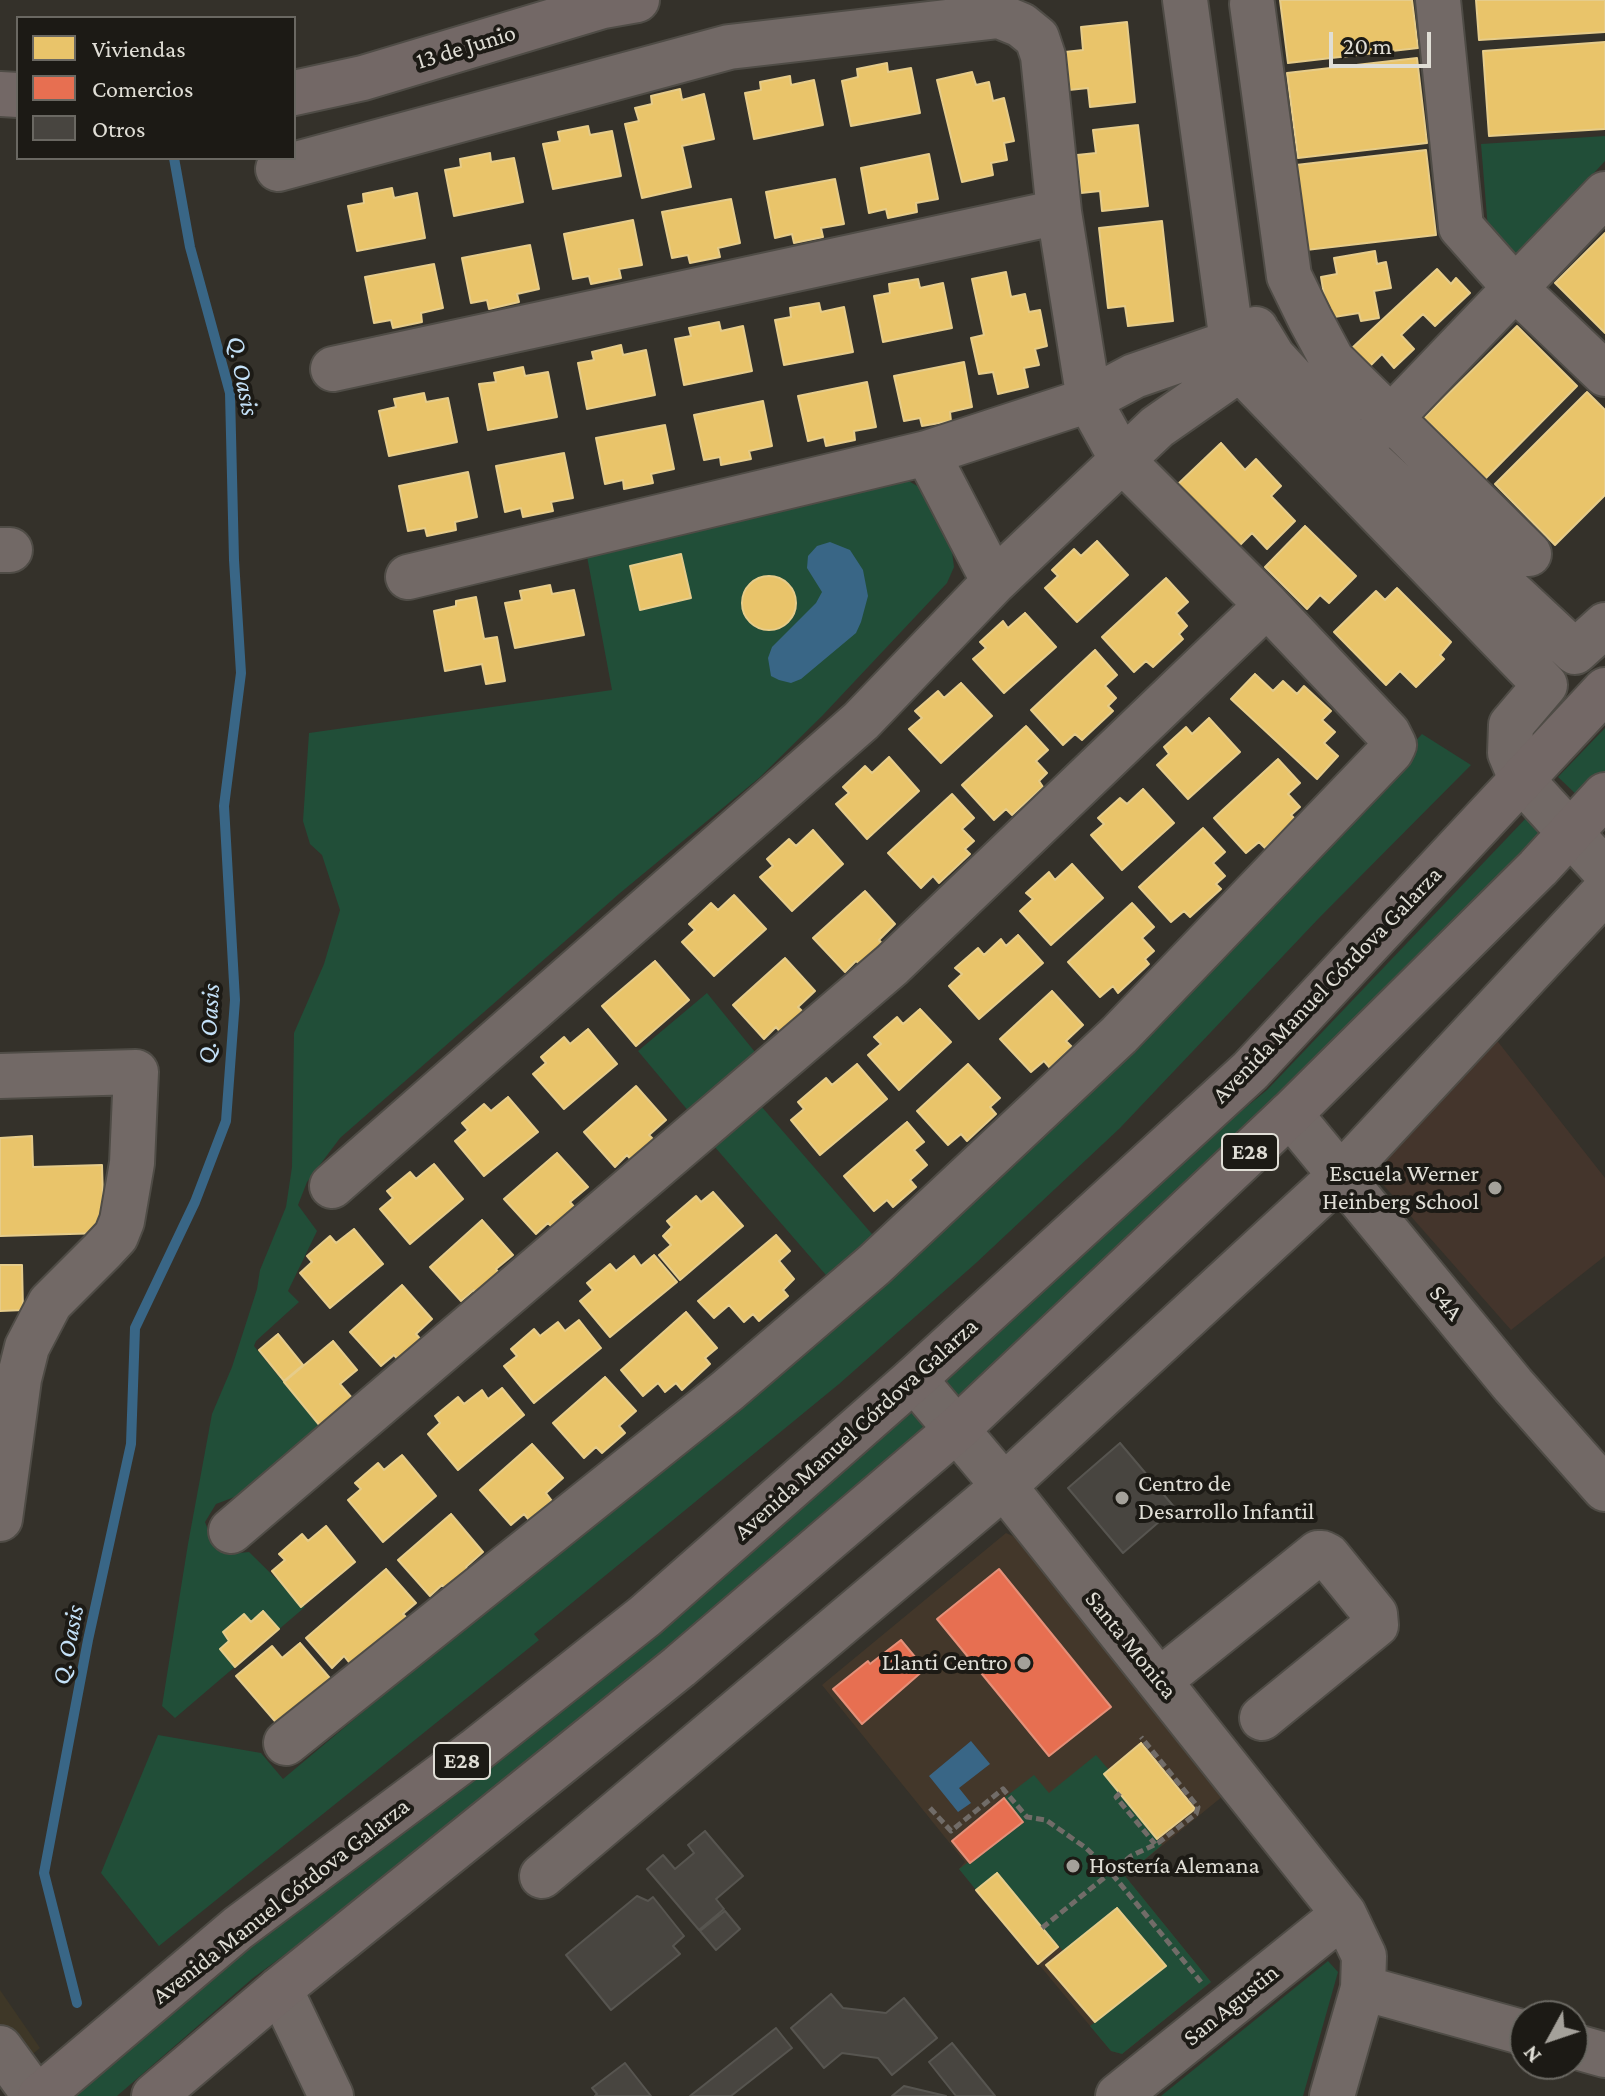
<!DOCTYPE html>
<html>
<head>
<meta charset="utf-8">
<style>
  body { margin:0 }
  #map { position:relative; width:1605px; height:2096px; overflow:hidden; background:#34312a; font-family:"Crimson Pro",serif }
  canvas { display:block }
  .legend { position:absolute; left:16px; top:16px; width:280px; height:144px; box-sizing:border-box; background:#1c1a15; border:2px solid #6a6862; margin:0; padding:10px 14px; list-style:none; font-size:24px; color:#e0ded6 }
  .legend li { display:flex; align-items:center; gap:16px; height:40px }
  .legend b { width:40px; border:2px solid #6a6862 }
  .north { position:absolute; left:1509px; top:2000px; width:80px; height:80px; box-sizing:border-box; background:#1c1a15; border:2px solid #6a6862; border-radius:50%; rotate:230deg; font-size:22px; font-weight:700; line-height:32px; text-align:center; color:#e0ded6 }
  .north::after { content:''; display:block; margin:auto; width:28px; height:36px; background:#a4a19a; clip-path:polygon(50% 0,100% 100%,50% 72%,0 100%) }
  .scale { position:absolute; left:1329px; top:32px; width:102px; height:36px; box-sizing:border-box; border:4px solid #e0ded6; border-top:0; padding-left:10px; font-size:24px; line-height:28px; white-space:nowrap; color:#e0ded6; -webkit-text-stroke:6px #1c1a15; paint-order:stroke }
</style>
</head>
<body>
<div id="map">
<canvas width="1605" height="2096"></canvas>
<ul class="legend">
<li><b style="height:22px;background:#e9c46a"></b>Viviendas</li>
<li><b style="height:22px;background:#e76f51"></b>Comercios</li>
<li><b style="height:22px;background:#484540"></b>Otros</li>
</ul>
<div class="north">N</div>
<div class="scale">20 m</div>
</div>
<script>
const ctx = document.querySelector('canvas').getContext('2d');
ctx.lineJoin = 'round';
function fill(path, color) { ctx.fillStyle = color; ctx.fill(path, 'evenodd'); }
const shape = rows => new Path2D(rows.map(r => 'M' + r).join(''));
function stroke(path, color, width, dash) { ctx.strokeStyle = color; ctx.lineWidth = width; ctx.lineCap = dash ? 'butt' : 'round'; ctx.setLineDash(dash || []); ctx.stroke(path); }
function drawText(font, color, halo, rows, align = 'center') {
  ctx.font = font + ' "Crimson Pro",serif'; ctx.lineWidth = 8; ctx.setLineDash([]); ctx.textBaseline = 'middle'; ctx.strokeStyle = halo; ctx.fillStyle = color; for (const [text, x, y, turn = 0] of rows) {
    ctx.save(); ctx.translate(x, y); ctx.rotate((+turn || 0) * Math.PI / 180); ctx.textAlign = isNaN(turn) ? turn : align; if (halo) ctx.strokeText(text, 0, 0); ctx.fillText(text, 0, 0); ctx.restore();
  }
}
fill(shape([
  [1006,1533,1015,1537,1223,1796,1125,1876,1211,1982,1122,2054,1111,2051,959,1869,965,1862,822,1685]
]), '#43372a');
fill(shape([
  [0,1990,40,2048,0,2081]
]), '#3e3727');
fill(shape([
  [1495,1038,1605,1178,1605,1256,1511,1330,1364,1163]
]), '#44352c');
fill(shape([
  [1605,136,1605,161,1517,256,1488,229,1481,144],
  [903,478,921,488,951,544,954,567,947,583,822,716,759,778,620,893,340,1138,307,1182,298,1205,317,1231,288,1291,299,1302,256,1341,254,1346,327,1436,245,1493,216,1504,205,1522,213,1543,229,1554,249,1552,305,1607,175,1718,162,1706,188,1544,212,1414,232,1367,257,1289,260,1270,286,1207,292,1167,294,1033,324,964,340,910,322,855,310,844,303,821,309,733,612,690,586,551],
  [1605,728,1605,774,1581,799,1558,777],
  [1422,734,1471,765,1319,918,1120,1128,976,1263,839,1384,534,1634,539,1640,159,1946,101,1873,158,1735,261,1753,283,1779,736,1399,1128,1046],
  [1528,816,1551,838,953,1407,935,1384,1200,1145,1267,1090],
  [707,993,759,1057,690,1113,638,1051],
  [761,1106,878,1241,832,1282,714,1146],
  [918,1407,934,1426,762,1571,372,1890,253,1978,117,2096,74,2096,190,1992,439,1804],
  [1096,1755,1109,1770,1105,1774,1162,1845,1125,1876,1211,1982,1122,2054,1111,2051,1090,2026,1166,1966,1117,1908,1063,1951,997,1874,976,1890,959,1869,1023,1822,1004,1798,1034,1775,1049,1793],
  [1328,1961,1338,1972,1303,2096,1161,2096]
]), '#214e38');
fill(shape([
  [830,542,850,550,863,570,868,596,861,622,856,633,801,679,791,683,779,680,771,676,768,658,772,647,816,603,822,592,807,568,808,556,817,546],
  [971,1741,990,1764,959,1788,971,1803,958,1812,929,1776]
]), '#396686');
const homes = shape([
  [1280,0,1412,0,1418,48,1288,63,1280,0],
  [1476,0,1605,0,1605,32,1479,40,1476,0],
  [1127,22,1135,102,1090,107,1088,88,1069,90,1065,52,1083,50,1081,27,1127,22],
  [1605,42,1605,129,1489,136,1483,51,1605,42],
  [1417,58,1427,143,1298,158,1287,73,1417,58],
  [887,63,888,72,911,68,920,113,851,126,842,81,858,77,857,69,887,63],
  [972,72,976,85,989,82,993,101,1004,98,1014,141,1004,143,1007,160,991,163,993,175,962,182,937,80,972,72],
  [790,76,791,85,814,80,823,125,754,139,745,93,761,90,760,82,790,76],
  [680,89,682,100,704,94,714,139,682,146,691,187,642,198,625,124,639,121,635,108,652,104,651,96,680,89],
  [1138,125,1148,206,1102,211,1100,191,1081,193,1077,155,1096,153,1093,130,1138,125],
  [588,126,590,135,612,131,621,176,553,189,543,144,560,141,558,132,588,126],
  [1426,150,1436,235,1306,250,1296,165,1426,150],
  [490,153,491,162,514,158,523,202,454,216,445,170,461,167,460,159,490,153],
  [929,154,938,199,916,203,917,212,888,218,886,209,869,213,861,168,929,154],
  [835,179,844,224,821,228,823,237,794,243,792,234,775,238,766,192,835,179],
  [392,188,394,198,417,193,425,238,357,251,348,206,364,203,363,194,392,188],
  [731,199,740,243,718,248,720,257,690,263,688,255,672,258,662,212,731,199],
  [633,220,642,265,619,269,621,278,591,284,589,276,573,279,564,234,633,220],
  [1162,221,1173,321,1128,326,1125,306,1108,308,1099,228,1162,221],
  [1605,233,1605,333,1555,283,1605,233],
  [530,245,539,289,517,294,519,302,489,309,487,300,471,303,462,258,530,245],
  [1375,251,1377,264,1386,262,1391,288,1374,291,1379,318,1361,321,1359,313,1328,318,1321,277,1337,274,1334,258,1375,251],
  [434,264,443,308,421,313,422,322,393,328,391,320,374,323,365,277,434,264],
  [1437,269,1451,284,1456,278,1470,293,1435,326,1423,314,1401,335,1414,349,1394,368,1382,354,1369,367,1352,348,1437,269],
  [1006,272,1011,297,1025,294,1029,312,1040,310,1047,346,1035,349,1039,365,1024,368,1028,387,998,394,993,372,979,374,971,338,984,335,972,279,1006,272],
  [918,279,920,288,943,283,952,328,883,342,874,296,890,293,889,284,918,279],
  [819,303,821,312,844,307,853,352,784,365,775,320,791,317,790,308,819,303],
  [719,322,721,331,743,326,752,371,684,385,675,339,691,336,689,328,719,322],
  [1517,326,1577,386,1485,479,1424,418,1517,326],
  [621,345,623,355,646,350,655,395,587,409,578,363,594,360,592,352,621,345],
  [964,362,972,407,950,412,951,421,922,426,920,418,904,421,894,376,964,362],
  [523,367,525,376,548,372,557,417,488,430,479,384,496,382,494,373,523,367],
  [867,382,876,427,854,431,855,440,826,446,824,437,808,441,798,396,867,382],
  [1587,392,1605,410,1605,495,1555,545,1495,484,1587,392],
  [424,393,426,402,448,398,457,442,389,456,379,411,396,407,394,399,424,393],
  [763,401,772,446,749,451,751,459,721,465,720,457,704,460,694,415,763,401],
  [665,425,674,469,651,474,653,483,624,489,623,480,605,484,596,438,665,425],
  [1221,443,1245,470,1256,459,1281,486,1271,496,1295,521,1267,549,1252,533,1238,547,1178,484,1221,443],
  [564,453,573,498,551,502,553,511,523,517,521,508,505,512,496,466,564,453],
  [468,472,477,517,455,522,456,530,427,536,425,528,408,531,399,486,468,472],
  [1305,526,1356,576,1329,603,1320,595,1307,609,1265,567,1305,526],
  [1097,541,1128,575,1077,622,1045,588,1058,576,1052,570,1074,549,1081,556,1097,541],
  [681,554,691,598,640,610,630,566,681,554],
  '742 603a27 27 0 1 1 54 0a27 27 0 1 1-54 0Z',
  [1166,578,1188,602,1176,613,1187,626,1179,634,1183,639,1153,667,1146,661,1134,672,1102,637,1166,578],
  [550,585,552,594,574,590,584,635,515,648,505,603,522,600,520,591,550,585],
  [1397,588,1451,642,1440,655,1444,659,1416,687,1400,671,1386,685,1334,632,1376,591,1385,600,1397,588],
  [476,597,484,639,497,637,505,681,486,684,482,664,445,671,434,611,456,606,456,601,476,597],
  [1025,613,1056,647,1004,693,973,659,986,648,980,642,1003,621,1008,628,1025,613],
  [1095,650,1117,675,1105,686,1116,698,1108,706,1113,711,1082,740,1075,734,1063,745,1031,710,1095,650],
  [1255,674,1273,691,1283,681,1297,694,1304,686,1331,711,1322,720,1335,732,1324,743,1338,756,1317,779,1231,699,1255,674],
  [961,683,992,716,941,763,909,729,922,718,915,711,938,691,944,698,961,683],
  [1209,718,1240,752,1188,799,1157,765,1169,754,1164,747,1186,727,1192,734,1209,718],
  [1026,726,1048,750,1036,761,1047,773,1039,781,1043,787,1012,815,1006,809,994,820,962,785,1026,726],
  [889,757,919,791,867,839,836,804,849,793,843,787,865,766,872,773,889,757],
  [1278,759,1300,783,1288,794,1300,807,1291,815,1296,820,1265,848,1259,842,1246,853,1214,818,1278,759],
  [1143,789,1174,823,1122,870,1091,835,1104,824,1098,818,1120,798,1127,804,1143,789],
  [952,794,974,818,962,829,974,841,965,849,970,854,939,883,933,876,921,888,888,853,952,794],
  [1203,828,1225,852,1213,863,1225,876,1216,884,1221,889,1190,917,1184,911,1171,922,1139,887,1203,828],
  [813,830,843,864,792,911,760,877,773,866,767,859,789,839,796,846,813,830],
  [1072,864,1103,898,1051,945,1020,911,1033,899,1026,893,1049,872,1055,880,1072,864],
  [865,891,895,924,879,940,885,947,863,967,856,961,845,972,813,938,865,891],
  [734,895,766,929,714,976,682,942,695,930,689,924,711,903,718,910,734,895],
  [1132,903,1154,927,1142,938,1154,951,1145,959,1149,964,1118,993,1113,986,1100,997,1068,962,1132,903],
  [1018,935,1043,963,979,1019,949,986,962,974,955,968,978,948,984,955,1001,939,1006,946,1018,935],
  [785,958,815,991,798,1007,805,1014,782,1034,776,1027,764,1039,733,1005,785,958],
  [655,961,689,1000,636,1046,602,1006,655,961],
  [1052,991,1083,1025,1066,1041,1072,1047,1050,1068,1044,1061,1031,1072,1000,1039,1052,991],
  [920,1009,951,1042,899,1090,868,1055,881,1044,874,1037,897,1017,903,1024,920,1009],
  [588,1029,617,1064,564,1109,533,1074,546,1063,541,1057,564,1037,570,1044,588,1029],
  [857,1064,887,1099,820,1155,791,1120,804,1109,798,1102,826,1078,832,1085,857,1064],
  [968,1064,1000,1098,990,1107,996,1114,967,1141,961,1134,948,1145,917,1111,968,1064],
  [636,1086,666,1120,649,1135,656,1142,633,1162,627,1155,615,1167,584,1132,636,1086],
  [508,1097,538,1132,484,1176,455,1141,468,1130,462,1123,484,1104,491,1111,508,1097],
  [907,1122,924,1142,914,1150,927,1165,910,1180,916,1187,893,1207,887,1200,874,1211,844,1176,907,1122],
  [32,1136,33,1167,102,1165,104,1233,0,1236,0,1138,32,1136],
  [557,1153,588,1187,570,1202,576,1209,554,1229,548,1223,536,1234,504,1199,557,1153],
  [434,1164,463,1199,410,1244,380,1209,393,1198,387,1191,410,1172,416,1179,434,1164],
  [713,1192,743,1226,680,1280,659,1255,671,1245,663,1236,672,1227,667,1221,696,1196,701,1202,713,1192],
  [482,1220,513,1255,496,1269,502,1277,479,1297,474,1290,461,1301,430,1267,482,1220],
  [354,1229,383,1264,330,1308,300,1273,312,1262,307,1256,330,1236,336,1243,354,1229],
  [776,1235,790,1251,779,1261,794,1279,783,1290,788,1296,759,1321,753,1314,744,1322,729,1305,714,1318,698,1301,776,1235],
  [654,1255,677,1282,610,1337,580,1301,593,1290,587,1283,610,1264,616,1271,634,1256,641,1266,654,1255],
  [0,1265,22,1265,23,1310,0,1311,0,1265],
  [402,1285,432,1319,416,1334,422,1341,399,1361,394,1355,381,1366,350,1332,402,1285],
  [686,1312,717,1348,705,1358,710,1364,682,1390,676,1383,665,1392,658,1383,643,1396,621,1370,686,1312],
  [579,1320,601,1348,534,1403,504,1366,517,1356,511,1349,534,1329,540,1336,558,1322,565,1331,579,1320],
  [278,1334,303,1365,284,1381,259,1350,278,1334],
  [333,1341,357,1370,340,1384,352,1398,341,1407,346,1413,325,1432,284,1382,333,1341],
  [605,1377,636,1411,619,1426,625,1433,602,1453,596,1447,584,1458,553,1423,605,1377],
  [502,1388,524,1415,458,1470,428,1434,440,1423,435,1416,458,1397,464,1404,482,1390,488,1399,502,1388],
  [532,1444,563,1478,546,1493,552,1501,529,1520,524,1514,511,1525,480,1490,532,1444],
  [402,1455,436,1496,383,1542,348,1500,361,1489,355,1483,378,1463,384,1470,402,1455],
  [451,1514,483,1552,466,1567,469,1571,447,1590,442,1585,430,1596,398,1560,451,1514],
  [326,1526,355,1562,301,1607,272,1571,285,1560,279,1554,302,1534,308,1541,326,1526],
  [386,1569,416,1603,403,1614,408,1619,352,1666,344,1656,332,1668,306,1638,386,1569],
  [263,1611,279,1629,235,1667,220,1649,229,1641,223,1632,244,1614,251,1622,263,1611],
  [300,1643,334,1683,280,1727,236,1676,272,1646,282,1658,300,1643],
  [1141,1743,1195,1809,1157,1839,1104,1774,1141,1743],
  [997,1873,1058,1947,1038,1964,976,1890,997,1873],
  [1117,1908,1166,1966,1095,2022,1046,1965,1117,1908]
]);
fill(homes, '#e9c46a');
stroke(homes, '#e6cc8a', 2);
const shops = shape([
  [999,1569,1111,1707,1049,1756,937,1619,999,1569],
  [901,1640,925,1669,862,1724,833,1689,868,1661,870,1664,901,1640],
  [1004,1798,1023,1822,970,1863,952,1841,1004,1798]
]);
fill(shops, '#e76f51');
stroke(shops, '#e59079', 2);
stroke(shape([
  [77,2003,44,1873,88,1640,131,1444,135,1328,195,1202,226,1121,235,1000,224,806,241,673,234,560,230,393,190,247,174,158]
]), '#396686', 10);
const building = shape([
  [1120,1443,1175,1508,1123,1553,1068,1488,1120,1443],
  [705,1831,743,1876,716,1899,724,1909,699,1930,647,1869,663,1855,675,1869,694,1853,688,1845,705,1831],
  [637,1896,648,1901,653,1897,684,1936,673,1946,680,1954,611,2010,566,1955,637,1896],
  [725,1911,740,1929,716,1950,700,1931,725,1911],
  [831,1994,843,2008,886,2013,904,1998,937,2038,892,2075,878,2058,842,2053,824,2068,791,2028,831,1994],
  [776,2028,792,2048,731,2096,690,2096,776,2028],
  [952,2043,995,2096,956,2096,929,2062,952,2043],
  [625,2063,651,2096,595,2096,597,2094,592,2088,625,2063],
  [904,2086,946,2096,892,2096,904,2086]
]);
fill(building, '#484540');
stroke(building, '#575550', 2);
const minor = shape([
  [1185,0,1232,342,1240,369,1545,685,1511,725,1510,753,1521,779,1605,871],
  [1438,0,1461,227,1516,289,1605,374],
  [1252,4,1289,276,1310,319,1332,360,1529,554],
  [278,169,729,47,999,16,1021,25,1037,38,1043,56,1059,212,1089,400,1122,460,1267,605,1388,733,1394,745,1391,751,1119,1035,874,1265,727,1391,286,1743],
  [1259,334,1273,357,1360,451,1575,652,1605,625],
  [333,369,1059,212],
  [1382,427,1605,194],
  [927,453,994,582],
  [0,550,10,550],
  [408,577,927,453,1089,400,1134,376,1232,342,1256,329],
  [0,1076,136,1072,132,1163,122,1221,116,1236,102,1251,50,1303,27,1347,19,1379,0,1519],
  [1290,1114,1513,1385,1605,1489],
  [332,1186,861,721,994,582,1157,427,1240,369,1273,357],
  [914,1379,1004,1486,1344,1914,1364,1956,1363,1988,1332,2096],
  [231,1531,892,965,1267,605],
  [1159,1681,1318,1553,1322,1553,1328,1556,1375,1614,1376,1625,1262,1718],
  [542,1876,1004,1486,1341,1175,1605,891],
  [1363,1988,1525,2033],
  [280,1989,331,2096],
  [1573,2046,1605,2055],
  [0,2048,35,2096],
  [1118,2096,1344,1914]
]);
const major = shape([
  [294,93,363,78,603,6,637,0],
  [0,94,18,95],
  [40,2096,238,1928,475,1751,645,1616,914,1379,1250,1071,1605,690],
  [154,2096,280,1989,679,1667,956,1430,1290,1114,1538,868,1605,795]
]);
stroke(minor, '#4f4c46', 48);
stroke(major, '#4f4c46', 48);
stroke(shape([
  [1120,1793,1116,1797,1155,1844],
  [930,1808,951,1831,1003,1789,1027,1817,1046,1820,1086,1848,1108,1869,1201,1982],
  [1042,1928,1131,1856,1158,1843,1196,1814,1198,1807,1141,1737]
]), '#716c68', 5, [8, 4]);
stroke(minor, '#726966', 44);
stroke(major, '#736866', 44);
for (const [x, y, r, color] of [
  [1495,1188,8,"#a4a19a"],
  [1122,1498,8,"#a4a19a"],
  [1024,1663,8,"#a4a19a"],
  [1073,1866,8,"#a4a19a"]
]) { const dot = new Path2D(); dot.arc(x, y, r, 0, 2 * Math.PI); ctx.fillStyle = color; ctx.fill(dot); stroke(dot, '#1c1a15', 3); }
for (const [x, y, w] of [
  [1250,1152,56],
  [462,1761,56]
]) { const box = new Path2D(); box.roundRect(x - w / 2, y - 18, w, 36, 6); ctx.fillStyle = '#1c1a15'; ctx.fill(box); stroke(box, '#e0ded6', 2); }
drawText('bold 22px', '#e0ded6', null, [
  ["E28",1250,1152],
  ["E28",462,1761]
]);
drawText('24px', '#e0ded6', '#1c1a15', [
  ["13 de Junio",466,47,-17],
  ["Avenida Manuel Córdova Galarza",1327,985,-46],
  ["S4A",1446,1303,51],
  ["Avenida Manuel Córdova Galarza",856,1429,-42],
  ["Santa Monica",1131,1645,51],
  ["Avenida Manuel Córdova Galarza",281,1901,-38],
  ["San Agustin",1231,2005,-39]
]);
drawText('24px', '#e0ded6', '#1c1a15', [
  ["Escuela Werner",1479,1174],
  ["Heinberg School",1479,1202],
  ["Centro de",1138,1484,"left"],
  ["Desarrollo Infantil",1138,1512,"left"],
  ["Llanti Centro",1008,1663],
  ["Hostería Alemana",1089,1866,"left"]
], 'right');
drawText('italic 26px', '#c4e1f8', '#1c1a15', [
  ["Q. Oasis",243,376,79],
  ["Q. Oasis",209,1024,-87],
  ["Q. Oasis",68,1645,-79]
]);
</script>
</body>
</html>
